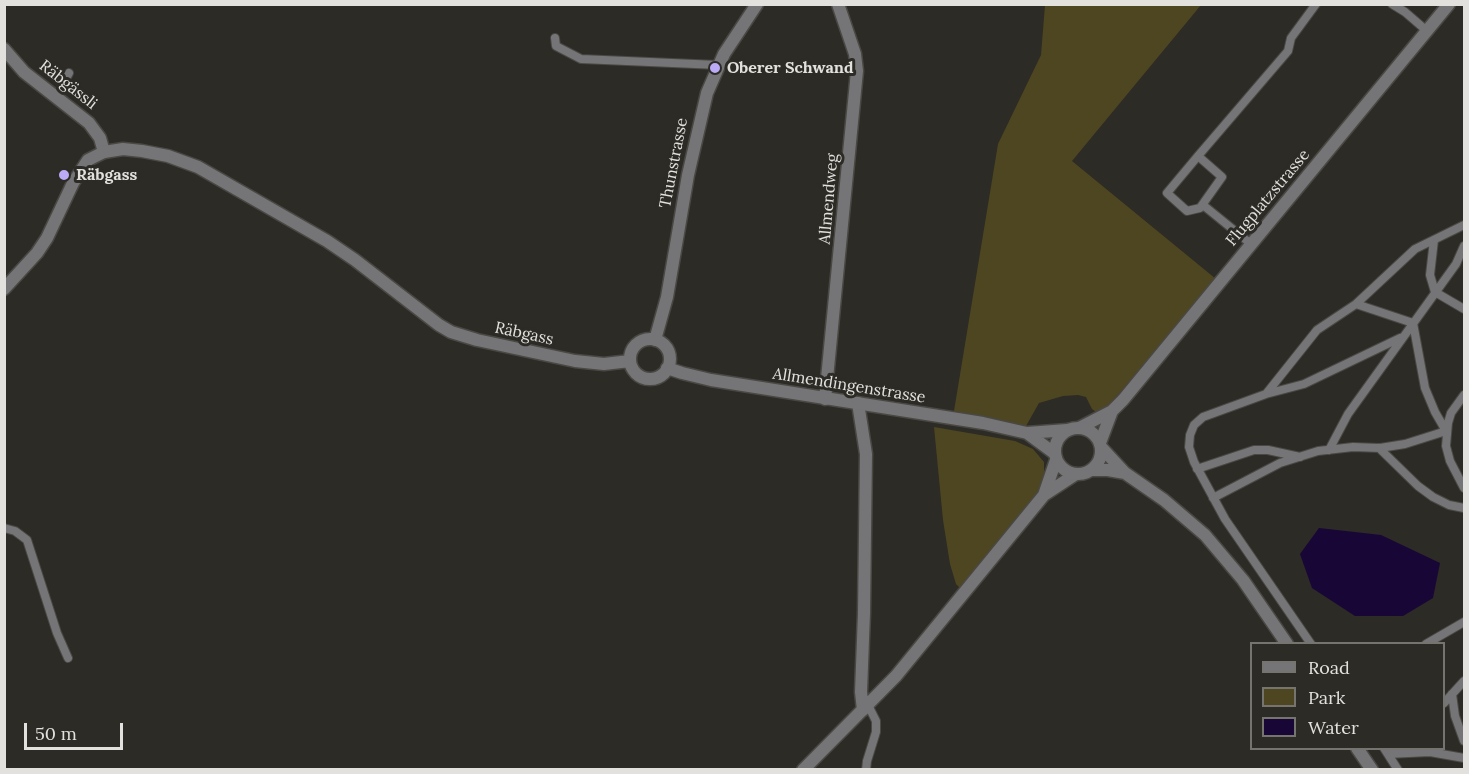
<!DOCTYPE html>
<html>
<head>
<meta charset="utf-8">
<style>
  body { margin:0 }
  #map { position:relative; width:1469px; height:774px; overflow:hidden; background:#2c2b25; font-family:Lora,serif }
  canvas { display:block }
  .frame { position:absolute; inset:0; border:6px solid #e2e1de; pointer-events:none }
  .legend { position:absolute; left:1250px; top:642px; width:195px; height:108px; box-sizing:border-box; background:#2c2b25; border:2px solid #75746f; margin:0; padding:8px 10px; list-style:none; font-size:18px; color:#e2e1de }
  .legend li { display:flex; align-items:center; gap:12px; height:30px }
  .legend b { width:30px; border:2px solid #75746f }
  .scale { position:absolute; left:24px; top:723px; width:99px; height:27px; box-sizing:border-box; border:3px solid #e2e1de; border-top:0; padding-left:8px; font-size:18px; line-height:21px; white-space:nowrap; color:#e2e1de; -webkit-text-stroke:4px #2c2b25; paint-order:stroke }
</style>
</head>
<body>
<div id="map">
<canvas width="1469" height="774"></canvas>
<div class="frame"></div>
<ul class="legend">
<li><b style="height:8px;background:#757477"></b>Road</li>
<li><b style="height:16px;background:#4e4621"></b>Park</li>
<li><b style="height:16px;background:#180637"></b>Water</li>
</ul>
<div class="scale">50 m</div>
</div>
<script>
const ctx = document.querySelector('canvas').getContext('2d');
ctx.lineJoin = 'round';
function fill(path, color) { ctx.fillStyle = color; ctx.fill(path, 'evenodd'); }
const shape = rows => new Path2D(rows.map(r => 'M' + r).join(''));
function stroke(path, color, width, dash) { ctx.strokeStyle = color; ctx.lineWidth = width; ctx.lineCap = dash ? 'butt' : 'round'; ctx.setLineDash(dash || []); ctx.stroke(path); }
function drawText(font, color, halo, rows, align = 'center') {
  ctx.font = font + ' Lora,serif'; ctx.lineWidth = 6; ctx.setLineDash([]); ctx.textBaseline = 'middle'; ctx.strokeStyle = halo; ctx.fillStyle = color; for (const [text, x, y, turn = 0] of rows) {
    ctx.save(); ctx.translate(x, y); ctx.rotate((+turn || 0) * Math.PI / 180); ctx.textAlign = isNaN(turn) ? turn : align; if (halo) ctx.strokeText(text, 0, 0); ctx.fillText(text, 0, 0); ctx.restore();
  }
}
fill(shape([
  [1045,5,1201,5,1072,161,1216,279,1105,410,1096,412,1092,409,1086,397,1078,395,1063,396,1039,403,1026,426,954,411,998,144,1041,55],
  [934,427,1015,441,1033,449,1044,462,1044,474,1039,491,960,588,956,584,950,564,943,520]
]), '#4e4621');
fill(shape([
  [1319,528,1381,535,1440,563,1433,598,1403,616,1355,616,1312,588,1300,554]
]), '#180637');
const service = shape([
  [1392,4,1405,12,1427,31],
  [555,38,556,46,581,59,718,65],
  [56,97,69,73],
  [1198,156,1222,177,1200,208,1187,211,1167,193,1198,156,1288,51,1291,38,1316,4],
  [1203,205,1251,244],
  [1434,240,1430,275,1435,292,1464,309],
  [1266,394,1304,384,1400,338],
  [1464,395,1451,413,1448,423,1446,446,1450,461,1464,488],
  [1379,448,1418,486,1433,497,1449,505,1464,508],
  [1329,450,1348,414,1456,264,1464,246],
  [1197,469,1254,450,1268,450,1300,457],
  [1213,498,1280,463,1318,451,1353,447,1380,448,1405,444,1446,431,1435,412,1425,388,1413,323,1356,304],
  [4,528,15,531,27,540,57,633,68,658],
  [1311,644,1225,519,1194,462,1189,447,1190,435,1194,425,1203,417,1266,394,1317,330,1356,304,1415,249,1464,225],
  [1426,644,1464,622],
  [1452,694,1455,716,1464,741],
  [1444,703,1464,681],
  [1384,748,1398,770],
  [1388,754,1430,752,1464,758],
  [866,770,867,761,876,732,876,721,868,705]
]);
const minor = shape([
  [4,49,24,72,89,123,100,138,104,152],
  [825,399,857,71,855,54,838,4],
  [858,403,866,454,864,613,861,692,863,710],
  [1081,427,1112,411,1123,400,1449,4],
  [1100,443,1112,411],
  [1044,495,1056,460],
  [803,770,896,676,1044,495,1076,474]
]);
const tertiary = shape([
  [4,289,37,253,47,238,73,183,88,160,104,152,123,149,142,151,168,156,198,167,327,241,355,260,439,325,451,332,477,340,575,361,604,364,630,361],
  '630 359a20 20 0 1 1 40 0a20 20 0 1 1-40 0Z',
  [655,340,667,297,688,175,707,93,724,54,757,4],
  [667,368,682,373,711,380,983,423,1027,433,1067,430],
  '1055 451a23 23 0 1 1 46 0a23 23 0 1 1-46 0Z',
  [1027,433,1054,453],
  [1101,447,1125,473,1164,500,1205,535,1243,580,1287,644],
  [1092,470,1108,470,1125,473],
  [1357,748,1372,770]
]);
stroke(service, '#494843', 10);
stroke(minor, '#494843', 15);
stroke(tertiary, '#494843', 15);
stroke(service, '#757477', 8);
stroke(minor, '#757477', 12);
stroke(tertiary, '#757477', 12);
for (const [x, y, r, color] of [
  [715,68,6,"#bbaaf6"],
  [64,175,6,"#bbaaf6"]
]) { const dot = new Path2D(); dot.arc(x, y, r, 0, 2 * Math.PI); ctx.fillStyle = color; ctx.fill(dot); stroke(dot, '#2c2b25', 2); }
drawText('bold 16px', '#e2e1de', '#2c2b25', [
  ["Oberer Schwand",727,68],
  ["Räbgass",76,175]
], 'left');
drawText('16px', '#e2e1de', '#2c2b25', [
  ["Räbgässli",68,85,38],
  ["Thunstrasse",674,163,-79],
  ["Flugplatzstrasse",1268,198,-50],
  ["Allmendweg",829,199,-85],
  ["Räbgass",524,334,12],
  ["Allmendingenstrasse",849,386,9]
]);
</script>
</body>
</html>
